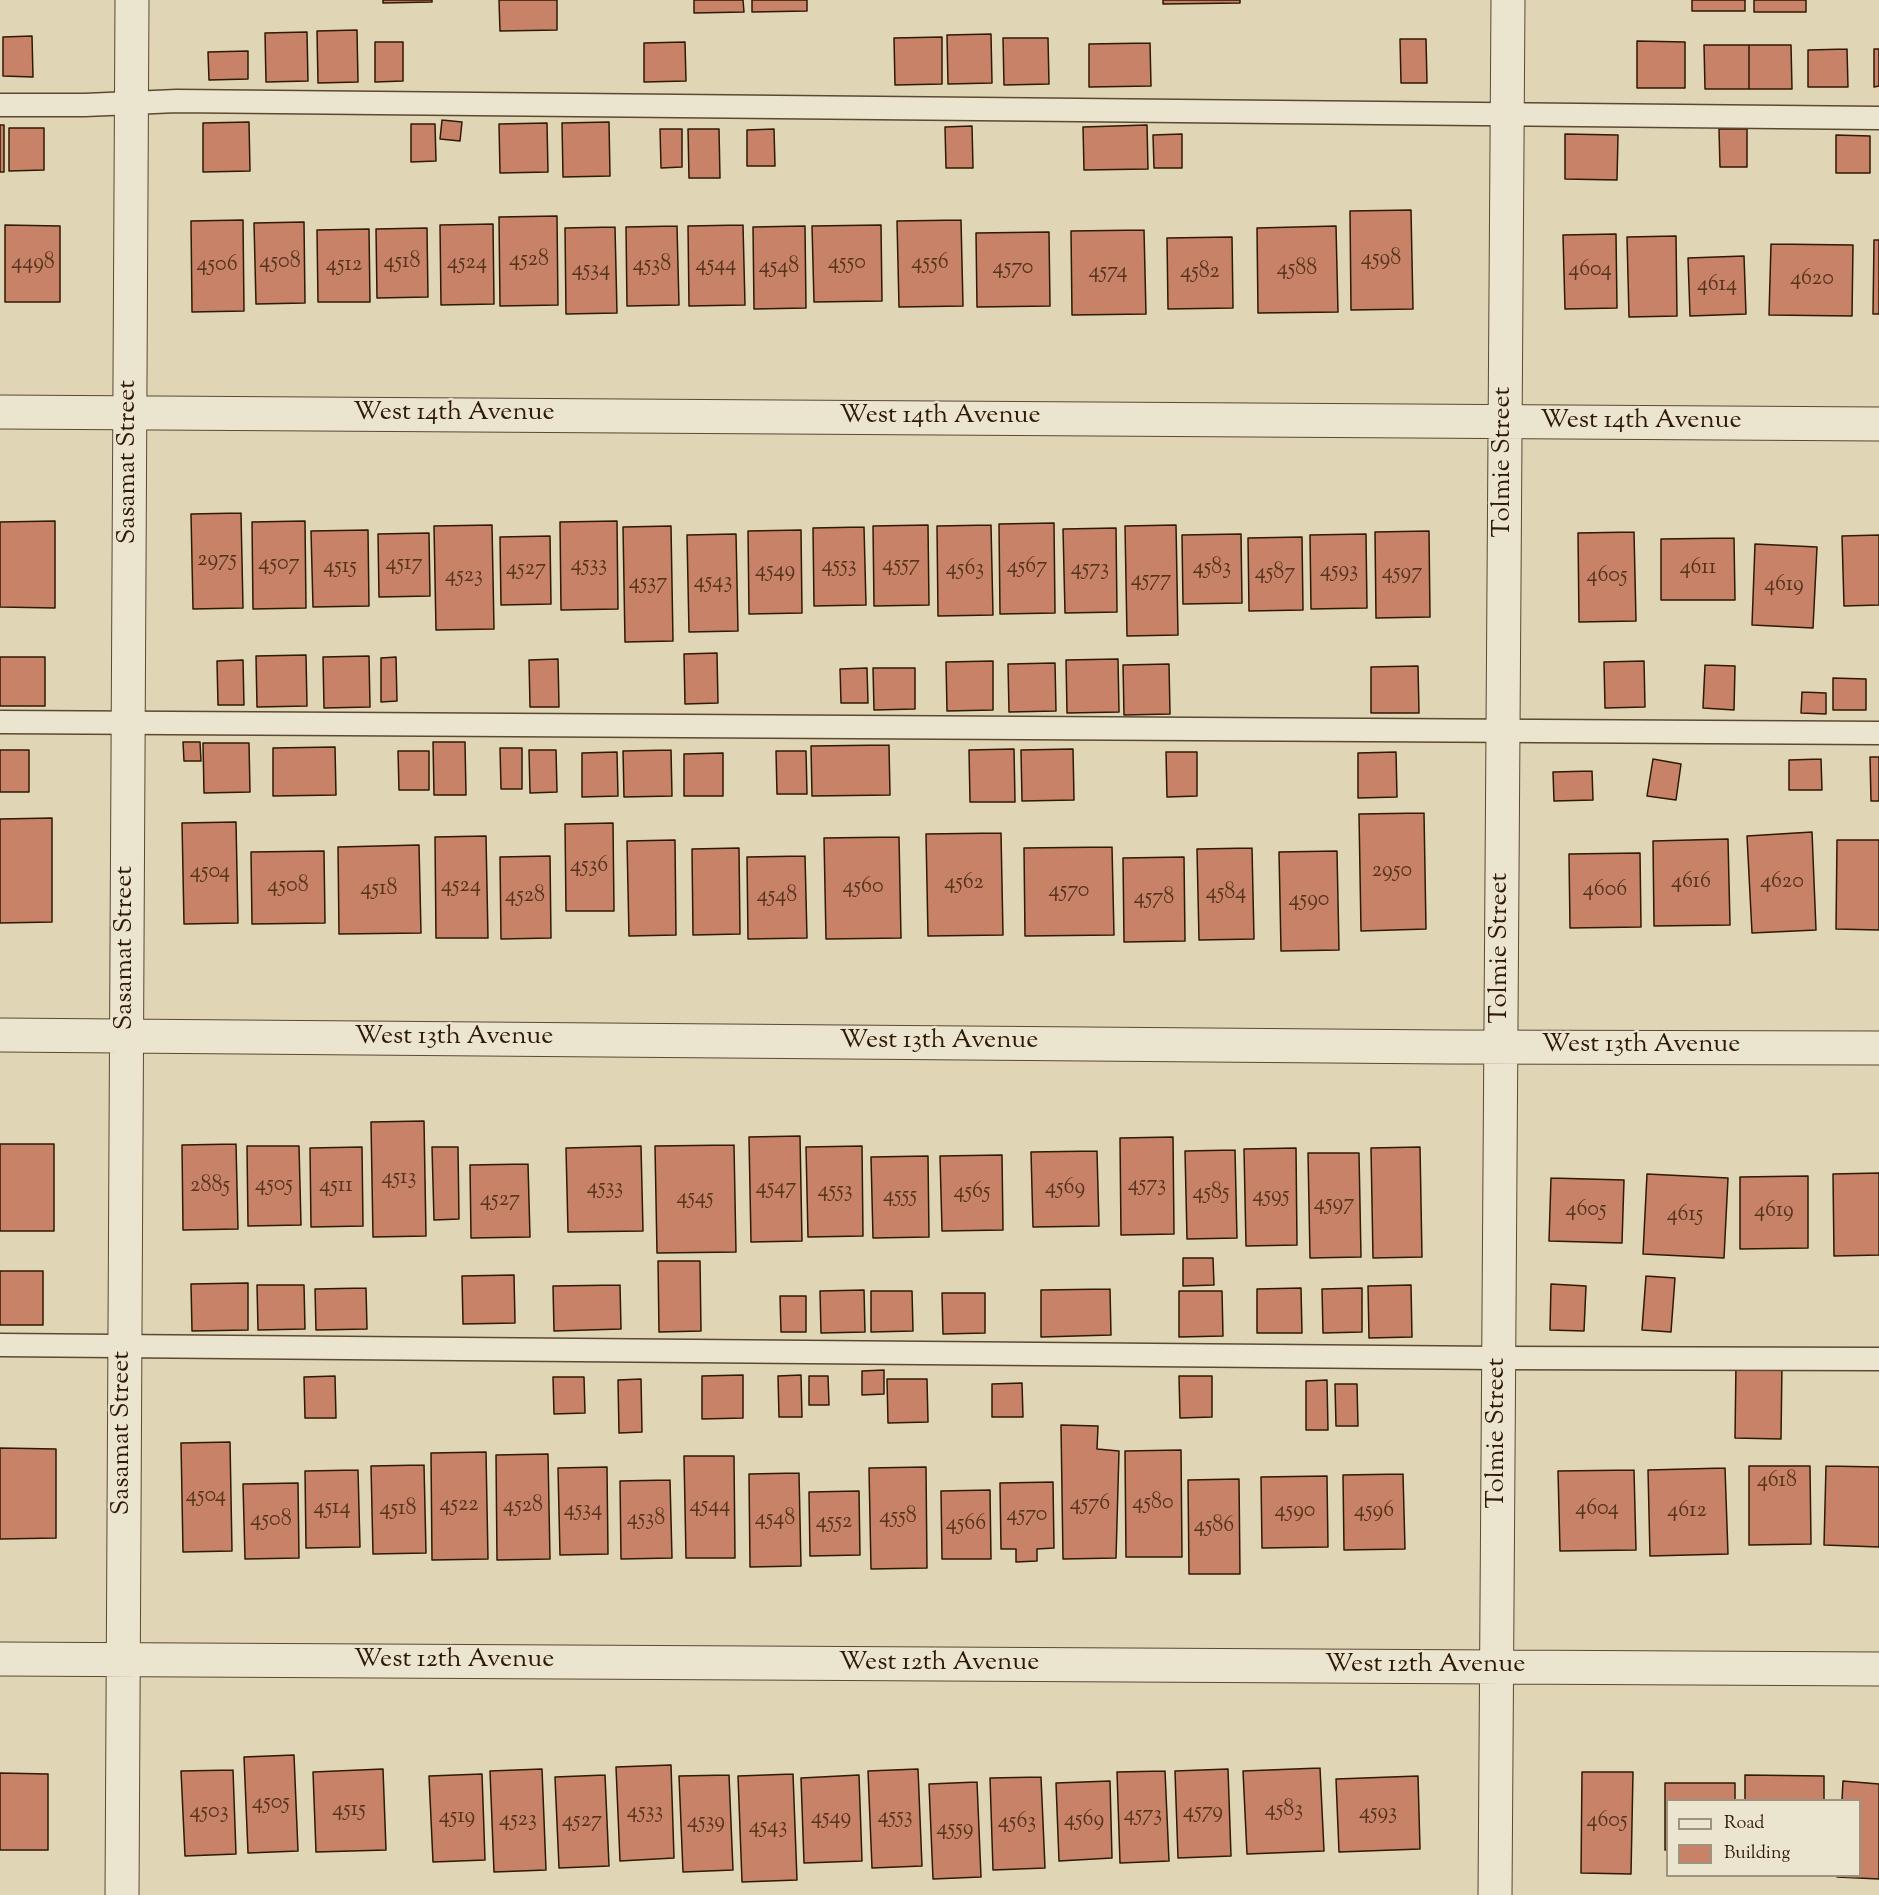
<!DOCTYPE html>
<html>
<head>
<meta charset="utf-8">
<style>
  body { margin:0 }
  #map { position:relative; width:1879px; height:1895px; overflow:hidden; background:#e0d6b5; font-family:"Sorts Mill Goudy",serif }
  canvas { display:block }
  .legend { position:absolute; left:1666px; top:1799px; width:195px; height:78px; box-sizing:border-box; background:#ebe4cf; border:2px solid #a0937d; margin:0; padding:8px 10px; list-style:none; font-size:18px; color:#2f1a03 }
  .legend li { display:flex; align-items:center; gap:12px; height:30px }
  .legend b { width:30px; border:2px solid #a0937d }
</style>
</head>
<body>
<div id="map">
<canvas width="1879" height="1895"></canvas>
<ul class="legend">
<li><b style="height:8px;background:#ebe4cf"></b>Road</li>
<li><b style="height:16px;background:#c88268"></b>Building</li>
</ul>
</div>
<script>
const ctx = document.querySelector('canvas').getContext('2d');
ctx.lineJoin = 'round';
function fill(path, color) { ctx.fillStyle = color; ctx.fill(path, 'evenodd'); }
const shape = rows => new Path2D(rows.map(r => 'M' + r).join(''));
function stroke(path, color, width, dash) { ctx.strokeStyle = color; ctx.lineWidth = width; ctx.lineCap = dash ? 'butt' : 'round'; ctx.setLineDash(dash || []); ctx.stroke(path); }
function drawText(font, color, halo, rows, align = 'center') {
  ctx.font = font + ' "Sorts Mill Goudy",serif'; ctx.lineWidth = 4.5; ctx.setLineDash([]); ctx.textBaseline = 'middle'; ctx.strokeStyle = halo; ctx.fillStyle = color; for (const [text, x, y, turn = 0] of rows) {
    ctx.save(); ctx.translate(x, y); ctx.rotate((+turn || 0) * Math.PI / 180); ctx.textAlign = isNaN(turn) ? turn : align; if (halo) ctx.strokeText(text, 0, 0); ctx.fillText(text, 0, 0); ctx.restore();
  }
}
const building = shape([
  [383,0,432,0,432,2,383,3,383,0],
  [499,0,557,0,557,30,500,31,499,0],
  [694,0,743,0,744,12,694,13,694,0],
  [752,0,807,0,807,11,752,12,752,0],
  [1163,0,1240,0,1240,3,1163,4,1163,0],
  [1692,0,1745,0,1745,11,1692,11,1692,0],
  [1754,0,1806,0,1806,12,1754,12,1754,0],
  [357,30,358,82,318,83,317,31,357,30],
  [307,32,308,81,266,82,265,33,307,32],
  [991,34,992,83,948,84,947,35,991,34],
  [32,36,33,77,3,76,3,37,32,36],
  [942,37,942,84,895,85,894,38,942,37],
  [1003,38,1048,38,1049,84,1004,85,1003,38],
  [1400,39,1426,39,1427,83,1401,83,1400,39],
  [1637,41,1685,42,1685,88,1637,88,1637,41],
  [375,42,403,42,403,81,375,82,375,42],
  [685,42,686,81,644,82,644,43,685,42],
  [1150,43,1151,86,1089,87,1089,44,1150,43],
  [1704,45,1749,45,1749,89,1705,89,1704,45],
  [1749,45,1791,45,1792,89,1749,89,1749,45],
  [1847,49,1848,87,1808,87,1808,50,1847,49],
  [1874,49,1879,49,1879,86,1874,87,1874,49],
  [248,51,248,79,209,80,208,52,248,51],
  [442,120,462,122,460,141,440,139,442,120],
  [249,122,250,171,203,172,203,123,249,122],
  [609,122,610,176,563,177,562,123,609,122],
  [547,123,548,172,500,173,499,124,547,123],
  [411,124,435,124,436,161,411,162,411,124],
  [0,125,4,125,4,172,0,172,0,125],
  [1147,125,1148,169,1084,170,1083,127,1147,125],
  [972,126,973,168,946,168,945,127,972,126],
  [9,128,44,128,44,170,9,171,9,128],
  [660,129,682,129,682,167,661,168,660,129],
  [688,129,719,129,720,178,689,178,688,129],
  [774,129,775,166,747,166,747,130,774,129],
  [1719,129,1747,129,1747,167,1720,167,1719,129],
  [1182,134,1182,168,1154,168,1153,135,1182,134],
  [1565,134,1618,135,1617,180,1565,179,1565,134],
  [1836,135,1870,136,1870,173,1836,173,1836,135],
  [1411,210,1413,309,1351,310,1350,211,1411,210],
  [557,216,558,305,500,306,499,217,557,216],
  [243,220,244,311,192,312,191,221,243,220],
  [961,220,963,306,899,307,897,221,961,220],
  [304,222,305,303,256,304,254,223,304,222],
  [493,224,494,304,441,305,440,225,493,224],
  [5,225,60,226,60,302,5,302,5,225],
  [743,225,745,305,689,306,688,226,743,225],
  [881,225,882,301,814,302,812,226,881,225],
  [677,226,679,305,627,306,626,227,677,226],
  [805,226,806,308,754,309,753,227,805,226],
  [1336,226,1338,312,1258,313,1257,228,1336,226],
  [615,227,617,313,566,314,565,228,615,227],
  [427,228,428,297,377,298,376,229,427,228],
  [369,229,370,302,318,302,317,230,369,229],
  [1144,230,1146,314,1072,315,1071,231,1144,230],
  [1049,232,1050,306,977,307,976,233,1049,232],
  [1616,234,1617,308,1565,309,1563,235,1616,234],
  [1676,236,1677,316,1629,317,1627,237,1676,236],
  [1232,237,1233,308,1168,309,1167,238,1232,237],
  [1874,240,1879,240,1879,314,1873,314,1874,240],
  [1771,244,1853,245,1852,316,1769,315,1771,244],
  [1744,256,1746,314,1690,316,1688,258,1744,256],
  [241,513,243,608,193,609,191,514,241,513],
  [55,521,55,608,0,607,0,522,55,521],
  [305,521,306,608,253,609,252,522,305,521],
  [617,521,618,609,561,610,560,522,617,521],
  [1054,523,1055,613,1000,614,999,524,1054,523],
  [492,525,494,629,436,630,434,526,492,525],
  [928,525,929,605,874,606,873,526,928,525],
  [991,525,993,615,938,616,937,526,991,525],
  [1176,525,1178,635,1127,636,1125,526,1176,525],
  [671,526,673,641,625,642,623,527,671,526],
  [864,527,866,605,814,606,813,528,864,527],
  [1116,528,1117,612,1065,613,1063,529,1116,528],
  [368,530,369,606,313,607,311,531,368,530],
  [801,530,802,613,749,614,748,531,801,530],
  [1429,531,1430,617,1376,618,1375,532,1429,531],
  [1634,532,1636,621,1579,622,1578,533,1634,532],
  [429,533,430,596,379,597,378,534,429,533],
  [736,534,738,631,689,632,687,535,736,534],
  [1241,534,1242,603,1183,604,1182,535,1241,534],
  [1366,534,1367,608,1311,609,1310,535,1366,534],
  [1879,535,1879,605,1844,606,1842,536,1879,535],
  [550,536,551,604,501,605,500,537,550,536],
  [1302,537,1303,610,1249,611,1248,538,1302,537],
  [1734,538,1735,600,1661,600,1661,539,1734,538],
  [1755,544,1817,547,1813,628,1752,625,1755,544],
  [717,653,718,703,685,704,684,654,717,653],
  [306,655,307,706,257,707,256,656,306,655],
  [369,656,370,707,324,708,323,657,369,656],
  [0,657,45,657,45,706,0,706,0,657],
  [396,657,397,701,381,702,381,658,396,657],
  [558,659,559,707,530,707,529,660,558,659],
  [1118,659,1119,712,1067,713,1066,660,1118,659],
  [243,660,244,705,218,705,217,661,243,660],
  [993,661,993,710,947,711,946,662,993,661],
  [1644,661,1645,707,1605,708,1604,662,1644,661],
  [1055,663,1056,711,1009,712,1008,664,1055,663],
  [1169,664,1170,714,1124,715,1123,665,1169,664],
  [1705,665,1735,666,1734,710,1703,708,1705,665],
  [1418,666,1419,713,1371,713,1371,667,1418,666],
  [867,668,868,703,841,703,840,669,867,668],
  [873,668,915,668,915,709,874,710,873,668],
  [1833,678,1866,679,1866,710,1833,710,1833,678],
  [1802,692,1826,693,1826,714,1801,713,1802,692],
  [183,742,200,742,201,761,184,761,183,742],
  [433,742,465,742,466,795,434,795,433,742],
  [203,743,249,743,250,792,204,793,203,743],
  [889,745,890,795,812,796,811,746,889,745],
  [335,747,336,795,273,796,273,748,335,747],
  [500,748,522,748,522,789,501,789,500,748],
  [1014,749,1015,802,970,802,969,750,1014,749],
  [1073,749,1074,800,1022,801,1021,750,1073,749],
  [0,750,29,750,29,792,0,792,0,750],
  [529,750,556,750,557,792,530,793,529,750],
  [671,750,672,796,624,797,623,751,671,750],
  [398,751,429,751,429,790,399,790,398,751],
  [776,751,806,751,807,794,777,794,776,751],
  [617,752,618,796,582,797,582,753,617,752],
  [1166,752,1197,752,1197,796,1167,797,1166,752],
  [1396,752,1397,797,1358,798,1358,753,1396,752],
  [723,753,723,796,684,796,684,754,723,753],
  [1870,757,1879,757,1879,801,1871,801,1870,757],
  [1653,759,1681,764,1676,800,1647,796,1653,759],
  [1821,759,1822,790,1789,790,1789,760,1821,759],
  [1592,771,1593,800,1554,801,1553,772,1592,771],
  [1424,813,1426,929,1361,931,1359,814,1424,813],
  [52,818,52,922,0,923,0,819,52,818],
  [236,822,238,923,184,924,182,823,236,822],
  [613,823,614,911,566,911,565,824,613,823],
  [1812,832,1816,930,1752,933,1747,836,1812,832],
  [1001,833,1003,935,928,936,926,834,1001,833],
  [486,836,488,938,436,938,435,837,486,836],
  [899,837,901,938,826,939,824,838,899,837],
  [1728,839,1730,925,1654,926,1653,841,1728,839],
  [675,840,676,935,629,936,627,841,675,840],
  [1837,840,1879,840,1879,930,1836,929,1837,840],
  [419,845,421,933,339,934,338,847,419,845],
  [1112,847,1114,935,1025,936,1024,848,1112,847],
  [739,848,740,934,693,935,692,849,739,848],
  [1252,848,1254,939,1199,940,1197,849,1252,848],
  [324,851,325,923,252,924,251,852,324,851],
  [1337,851,1339,950,1281,951,1279,852,1337,851],
  [1640,853,1641,927,1570,928,1569,854,1640,853],
  [550,856,551,938,501,939,500,857,550,856],
  [805,856,807,938,748,939,747,857,805,856],
  [1184,857,1185,941,1124,942,1123,858,1184,857],
  [424,1121,426,1236,373,1237,371,1122,424,1121],
  [800,1136,802,1241,751,1242,749,1137,800,1136],
  [1173,1137,1174,1234,1121,1235,1120,1138,1173,1137],
  [0,1144,54,1144,54,1231,0,1231,0,1144],
  [236,1144,238,1229,183,1230,182,1145,236,1144],
  [734,1145,736,1252,657,1253,655,1146,734,1145],
  [247,1146,299,1146,301,1225,248,1226,247,1146],
  [641,1146,643,1231,568,1232,566,1148,641,1146],
  [862,1146,863,1236,808,1237,806,1147,862,1146],
  [362,1147,363,1226,311,1227,310,1148,362,1147],
  [432,1147,458,1147,459,1219,434,1220,432,1147],
  [1420,1147,1422,1257,1373,1258,1371,1148,1420,1147],
  [1296,1148,1297,1245,1246,1246,1244,1149,1296,1148],
  [1235,1150,1237,1238,1187,1239,1185,1151,1235,1150],
  [1097,1151,1099,1226,1033,1227,1031,1152,1097,1151],
  [1308,1153,1359,1153,1361,1257,1310,1258,1308,1153],
  [1002,1155,1003,1230,942,1231,940,1156,1002,1155],
  [928,1156,929,1237,873,1238,871,1157,928,1156],
  [528,1164,530,1237,471,1238,470,1165,528,1164],
  [1879,1173,1879,1255,1834,1256,1833,1174,1879,1173],
  [1647,1174,1728,1178,1724,1258,1643,1254,1647,1174],
  [1808,1176,1808,1248,1740,1249,1740,1177,1808,1176],
  [1551,1178,1624,1180,1622,1243,1549,1241,1551,1178],
  [1183,1258,1213,1258,1214,1285,1183,1286,1183,1258],
  [658,1261,700,1261,701,1331,659,1332,658,1261],
  [0,1271,43,1271,43,1325,0,1325,0,1271],
  [514,1275,515,1323,463,1324,462,1276,514,1275],
  [1646,1276,1675,1278,1671,1332,1642,1330,1646,1276],
  [248,1283,248,1330,192,1331,191,1284,248,1283],
  [1551,1284,1586,1286,1584,1331,1550,1330,1551,1284],
  [257,1285,304,1285,305,1329,258,1330,257,1285],
  [620,1285,621,1329,554,1331,553,1286,620,1285],
  [1411,1285,1412,1337,1369,1338,1368,1286,1411,1285],
  [366,1288,367,1329,316,1330,315,1289,366,1288],
  [1301,1288,1302,1333,1257,1333,1257,1289,1301,1288],
  [1362,1288,1362,1332,1323,1333,1322,1289,1362,1288],
  [1110,1289,1111,1335,1041,1337,1041,1290,1110,1289],
  [864,1290,865,1332,821,1333,820,1291,864,1290],
  [871,1291,912,1291,913,1331,871,1332,871,1291],
  [1179,1291,1222,1291,1223,1336,1179,1337,1179,1291],
  [942,1293,985,1293,985,1333,943,1334,942,1293],
  [780,1296,806,1296,806,1332,781,1332,780,1296],
  [1736,1362,1782,1364,1781,1439,1735,1438,1736,1362],
  [884,1370,884,1394,862,1395,862,1371,884,1370],
  [743,1375,743,1418,702,1419,702,1376,743,1375],
  [801,1375,802,1417,779,1417,778,1376,801,1375],
  [335,1376,336,1418,305,1418,304,1377,335,1376],
  [809,1376,828,1376,829,1405,809,1405,809,1376],
  [1179,1376,1212,1376,1212,1417,1180,1418,1179,1376],
  [553,1377,584,1377,585,1413,554,1414,553,1377],
  [641,1379,642,1432,619,1433,618,1380,641,1379],
  [887,1379,927,1379,928,1422,888,1423,887,1379],
  [1327,1380,1328,1430,1306,1430,1306,1381,1327,1380],
  [1022,1383,1023,1417,992,1417,992,1384,1022,1383],
  [1335,1384,1357,1384,1358,1426,1336,1426,1335,1384],
  [1061,1425,1098,1426,1097,1449,1119,1451,1116,1558,1063,1559,1061,1425],
  [230,1442,232,1551,183,1552,181,1443,230,1442],
  [0,1448,56,1449,56,1538,0,1539,0,1448],
  [1181,1450,1182,1557,1126,1557,1125,1451,1181,1450],
  [486,1452,488,1559,432,1560,431,1453,486,1452],
  [548,1454,550,1559,497,1560,496,1455,548,1454],
  [684,1456,734,1456,735,1558,686,1558,684,1456],
  [424,1465,426,1553,373,1554,371,1466,424,1465],
  [1749,1466,1810,1466,1811,1544,1749,1545,1749,1466],
  [1826,1466,1879,1467,1879,1547,1824,1545,1826,1466],
  [607,1467,608,1554,560,1555,558,1468,607,1467],
  [926,1467,927,1568,871,1569,869,1468,926,1467],
  [1725,1468,1728,1554,1650,1556,1648,1470,1725,1468],
  [358,1470,360,1547,306,1548,305,1471,358,1470],
  [1634,1470,1636,1550,1560,1551,1558,1471,1634,1470],
  [799,1473,801,1566,750,1567,749,1474,799,1473],
  [1403,1474,1405,1549,1344,1550,1343,1475,1403,1474],
  [1327,1476,1328,1547,1262,1548,1261,1477,1327,1476],
  [1239,1479,1240,1574,1189,1574,1188,1480,1239,1479],
  [670,1480,672,1558,621,1559,620,1481,670,1480],
  [1053,1482,1054,1548,1037,1549,1037,1561,1016,1562,1016,1549,1001,1549,1000,1483,1053,1482],
  [298,1483,299,1558,245,1559,243,1484,298,1483],
  [990,1490,991,1559,942,1559,941,1491,990,1490],
  [859,1491,860,1555,810,1556,809,1492,859,1491],
  [294,1755,298,1851,248,1853,244,1757,294,1755],
  [671,1765,674,1858,620,1861,616,1767,671,1765],
  [1320,1768,1324,1851,1247,1854,1243,1771,1320,1768],
  [383,1769,386,1850,316,1852,313,1772,383,1769],
  [542,1769,546,1870,494,1872,490,1771,542,1769],
  [918,1769,922,1866,872,1868,868,1771,918,1769],
  [1228,1769,1231,1856,1178,1858,1175,1771,1228,1769],
  [233,1770,236,1854,185,1856,181,1771,233,1770],
  [1165,1771,1169,1861,1120,1863,1117,1772,1165,1771],
  [1582,1772,1633,1772,1631,1874,1581,1873,1582,1772],
  [0,1773,48,1774,48,1850,0,1850,0,1773],
  [482,1774,485,1860,433,1862,429,1776,482,1774],
  [793,1774,797,1880,742,1882,738,1776,793,1774],
  [605,1775,609,1866,559,1868,555,1777,605,1775],
  [729,1775,733,1870,683,1872,679,1776,729,1775],
  [859,1775,862,1861,804,1863,801,1778,859,1775],
  [1745,1775,1824,1776,1824,1800,1745,1800,1745,1775],
  [1418,1776,1420,1849,1339,1852,1336,1779,1418,1776],
  [1041,1777,1045,1868,993,1870,990,1778,1041,1777],
  [1110,1781,1112,1858,1059,1861,1056,1783,1110,1781],
  [1843,1781,1879,1784,1879,1879,1837,1877,1860,1876,1860,1800,1842,1800,1843,1781],
  [977,1782,981,1877,933,1879,929,1784,977,1782],
  [1665,1783,1735,1783,1735,1800,1668,1800,1668,1850,1665,1850,1665,1783]
]);
fill(building, '#c88268');
stroke(building, '#2f1a03', 1.5);
const lane = shape([
  [0,105,85,105,177,101,1879,118],
  [0,722,1879,733],
  [0,1345,1499,1358,1879,1359]
]);
const street = shape([
  [0,412,1879,424],
  [0,1035,1449,1047,1879,1048],
  [0,1659,1879,1669],
  [122,1895,132,0],
  [1495,1895,1508,0]
]);
stroke(lane, '#5b4930', 25);
stroke(street, '#5b4930', 35);
stroke(lane, '#ebe4cf', 22);
stroke(street, '#ebe4cf', 33);
drawText('22px', '#55341c', null, [
  ["4598",1381,260],
  ["4528",529,261],
  ["4508",280,263],
  ["4518",402,263],
  ["4498",33,264],
  ["4524",467,264],
  ["4550",847,264],
  ["4556",930,264],
  ["4506",217,266],
  ["4512",344,266],
  ["4538",652,266],
  ["4544",716,266],
  ["4548",779,268],
  ["4570",1013,269],
  ["4588",1297,270],
  ["4534",591,271],
  ["4604",1590,271],
  ["4574",1108,273],
  ["4582",1200,273],
  ["4620",1812,280],
  ["4614",1717,286],
  ["2975",217,561],
  ["4507",279,565],
  ["4517",404,565],
  ["4533",589,566],
  ["4557",901,566],
  ["4553",839,567],
  ["4515",340,568],
  ["4567",1027,568],
  ["4583",1212,569],
  ["4611",1698,569],
  ["4527",526,570],
  ["4563",965,570],
  ["4573",1090,570],
  ["4549",775,572],
  ["4593",1339,572],
  ["4587",1275,574],
  ["4597",1402,574],
  ["4523",464,577],
  ["4605",1607,577],
  ["4577",1151,581],
  ["4543",713,583],
  ["4537",648,584],
  ["4619",1784,586],
  ["4536",589,867],
  ["2950",1392,872],
  ["4504",210,873],
  ["4616",1691,883],
  ["4620",1782,883],
  ["4562",964,884],
  ["4508",288,887],
  ["4524",461,887],
  ["4560",863,888],
  ["4518",379,890],
  ["4606",1605,891],
  ["4570",1069,892],
  ["4584",1226,894],
  ["4528",525,897],
  ["4548",777,897],
  ["4578",1154,899],
  ["4590",1309,901],
  ["4513",399,1179],
  ["4505",274,1186],
  ["4573",1147,1186],
  ["2885",210,1187],
  ["4511",336,1187],
  ["4533",605,1189],
  ["4547",776,1189],
  ["4569",1065,1189],
  ["4553",835,1192],
  ["4565",972,1193],
  ["4585",1211,1194],
  ["4555",900,1197],
  ["4595",1271,1197],
  ["4545",695,1199],
  ["4527",500,1201],
  ["4597",1334,1205],
  ["4605",1586,1211],
  ["4619",1774,1212],
  ["4615",1685,1216],
  ["4618",1777,1482],
  ["4504",206,1497],
  ["4580",1153,1504],
  ["4576",1090,1505],
  ["4522",459,1506],
  ["4528",523,1507],
  ["4544",710,1507],
  ["4514",332,1509],
  ["4518",398,1510],
  ["4604",1597,1510],
  ["4534",583,1511],
  ["4590",1295,1512],
  ["4596",1374,1512],
  ["4612",1687,1512],
  ["4570",1027,1516],
  ["4558",898,1518],
  ["4538",646,1520],
  ["4548",775,1520],
  ["4508",271,1521],
  ["4552",834,1523],
  ["4566",966,1525],
  ["4586",1214,1527],
  ["4505",271,1804],
  ["4515",349,1811],
  ["4583",1284,1811],
  ["4503",209,1813],
  ["4533",645,1813],
  ["4579",1203,1813],
  ["4593",1378,1814],
  ["4573",1143,1816],
  ["4519",457,1818],
  ["4553",895,1818],
  ["4549",831,1819],
  ["4523",518,1821],
  ["4569",1084,1821],
  ["4527",582,1822],
  ["4605",1607,1822],
  ["4539",706,1823],
  ["4563",1017,1823],
  ["4543",768,1828],
  ["4559",955,1830]
]);
drawText('26px', '#2f1a03', '#ebe4cf', [
  ["West 14th Avenue",454,415],
  ["West 14th Avenue",940,418],
  ["West 14th Avenue",1641,423],
  ["Sasamat Street",130,462,-90],
  ["Tolmie Street",1505,462,-90],
  ["Sasamat Street",127,948,-90],
  ["Tolmie Street",1502,948,-90],
  ["West 13th Avenue",454,1039],
  ["West 13th Avenue",939,1043],
  ["West 13th Avenue",1641,1047],
  ["Sasamat Street",124,1433,-90],
  ["Tolmie Street",1499,1433,-90],
  ["West 12th Avenue",454,1662],
  ["West 12th Avenue",939,1665],
  ["West 12th Avenue",1425,1667]
]);
</script>
</body>
</html>
